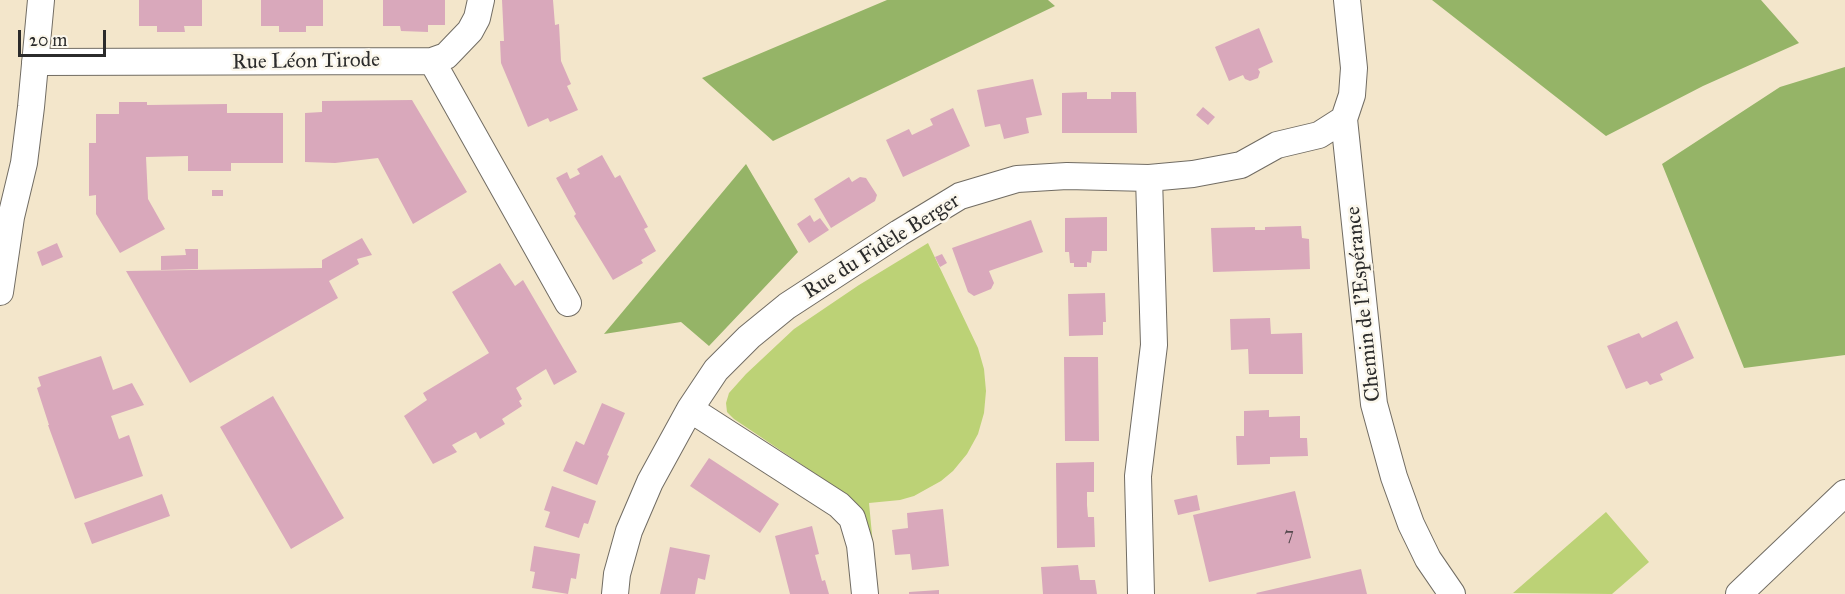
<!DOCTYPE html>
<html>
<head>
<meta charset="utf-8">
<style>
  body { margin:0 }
  #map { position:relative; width:1845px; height:594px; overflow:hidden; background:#f3e6cb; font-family:"IM FELL Great Primer",serif }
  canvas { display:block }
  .scale { position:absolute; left:18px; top:30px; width:88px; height:27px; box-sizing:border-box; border:3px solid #2b2b2b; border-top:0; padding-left:8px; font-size:18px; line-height:21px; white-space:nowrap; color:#2b2b2b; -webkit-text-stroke:4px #fbf7ec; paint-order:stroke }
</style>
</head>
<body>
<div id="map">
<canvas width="1845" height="594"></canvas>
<div class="scale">20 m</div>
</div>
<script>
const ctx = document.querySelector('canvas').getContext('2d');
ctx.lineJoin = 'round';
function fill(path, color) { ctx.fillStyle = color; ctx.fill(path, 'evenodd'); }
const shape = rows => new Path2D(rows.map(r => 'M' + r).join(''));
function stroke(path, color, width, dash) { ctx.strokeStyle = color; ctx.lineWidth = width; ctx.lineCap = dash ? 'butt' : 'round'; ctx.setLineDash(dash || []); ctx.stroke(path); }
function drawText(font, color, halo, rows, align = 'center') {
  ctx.font = font + ' "IM FELL Great Primer",serif'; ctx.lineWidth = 5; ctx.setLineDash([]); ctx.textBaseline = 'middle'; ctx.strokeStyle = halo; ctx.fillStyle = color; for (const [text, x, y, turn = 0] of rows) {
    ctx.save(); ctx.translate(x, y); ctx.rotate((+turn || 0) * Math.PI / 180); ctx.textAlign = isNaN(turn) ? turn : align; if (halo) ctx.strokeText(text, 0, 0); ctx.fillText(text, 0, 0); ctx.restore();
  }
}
fill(shape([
  [928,243,978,348,984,369,986,391,984,413,978,434,967,454,953,471,941,481,914,496,900,500,869,503,873,545,867,522,850,497,734,419,727,412,726,403,729,393,746,374,794,329,859,285],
  [1606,512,1649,562,1612,594,1513,593]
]), '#bcd276');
fill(shape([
  [887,0,1048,0,1055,6,773,141,702,78],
  [1432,0,1761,0,1799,43,1703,86,1606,136],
  [1845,67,1845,355,1744,368,1662,164,1780,87],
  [746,164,798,252,709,346,681,322,604,334]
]), '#95b467');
fill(shape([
  [139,0,202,0,202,26,184,26,185,32,157,32,157,26,139,26],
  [261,0,323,0,323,26,306,26,306,32,279,32,279,26,261,26],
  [383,0,445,0,445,25,428,25,428,32,401,31,400,26,383,26],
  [502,0,553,0,555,25,559,24,561,61,571,84,567,86,578,110,550,122,548,118,528,127,501,63,500,41,504,41],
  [1259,28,1273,62,1258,69,1260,72,1258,78,1250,81,1245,79,1243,75,1229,81,1215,47],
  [1033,79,1042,115,1026,118,1029,133,1004,139,1000,124,985,127,977,90],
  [1087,92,1087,99,1111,99,1111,92,1136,92,1137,133,1062,133,1062,93],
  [412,100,467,192,413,224,378,158,335,163,305,162,305,113,322,112,322,101],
  [119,102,147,102,147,105,227,104,227,113,283,113,283,163,231,163,231,171,188,171,188,156,146,157,148,199,165,229,120,253,96,214,96,195,89,196,89,143,96,143,96,114,119,114],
  [1203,107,1215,117,1208,125,1196,115],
  [953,108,970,146,903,177,886,140,909,129,912,135,933,125,930,119],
  [602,155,615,178,620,175,648,227,644,229,656,251,641,260,643,263,613,280,574,216,576,214,556,178,567,172,570,179,580,174,577,169],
  [849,177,852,182,860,177,866,178,877,195,875,201,831,228,814,199],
  [212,190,223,190,223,196,212,196],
  [810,215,814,222,820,218,829,230,809,243,797,224],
  [1107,217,1107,251,1092,251,1091,263,1087,262,1087,267,1074,267,1074,263,1070,263,1069,252,1065,252,1065,218],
  [1031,220,1043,252,989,271,994,283,991,289,974,296,968,292,952,248],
  [1301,226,1302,238,1309,239,1310,269,1213,272,1211,228,1255,227,1255,230,1265,230,1265,227],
  [362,238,372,255,357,259,359,264,329,281,338,298,190,383,126,271,322,268,322,260],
  [57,243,63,257,42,266,37,252],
  [185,249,198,249,198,269,161,270,161,256,186,255],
  [942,254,947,263,940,267,935,257],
  [500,263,515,286,523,280,577,372,554,385,546,369,516,388,522,399,519,401,522,406,502,419,505,424,480,439,476,432,452,445,457,452,433,464,404,416,427,400,423,393,489,353,452,292],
  [1105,293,1106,322,1103,322,1103,335,1069,336,1068,294],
  [1270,318,1271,334,1302,333,1303,374,1249,374,1248,349,1231,350,1230,319],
  [1677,321,1694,358,1660,374,1663,380,1650,385,1647,381,1626,389,1607,346,1639,333,1642,338],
  [101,356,113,390,132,383,144,405,111,416,119,439,129,435,143,476,75,499,48,425,49,425,37,388,41,386,38,377],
  [1064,357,1098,357,1099,441,1065,441],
  [273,396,344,518,291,549,220,427],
  [602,403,625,413,607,455,609,456,597,485,563,471,576,441,584,445],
  [1269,410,1269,417,1300,416,1300,438,1307,438,1308,456,1270,457,1270,464,1237,465,1236,436,1244,436,1244,411],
  [709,458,779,504,760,533,690,486],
  [1094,462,1094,492,1087,492,1087,505,1088,517,1094,517,1095,547,1057,548,1056,463],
  [552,486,596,501,588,524,584,523,579,538,545,527,550,512,544,510],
  [1295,491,1311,558,1209,582,1193,515],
  [162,494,170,516,92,544,84,523],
  [1197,495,1200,510,1178,515,1174,500],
  [943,509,949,566,912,570,910,554,895,555,892,530,908,528,907,513],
  [812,526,819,554,815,555,822,581,825,580,829,594,790,594,775,536],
  [534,546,580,554,576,579,571,578,568,594,532,588,535,572,530,571],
  [670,547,710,555,705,580,698,578,695,594,660,594],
  [1078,565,1080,580,1095,580,1097,594,1043,594,1041,567],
  [1361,569,1367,594,1257,594,1256,593],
  [939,590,939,594,909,594,909,592]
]), '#d9a8bb');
const minor = shape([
  [1347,0,1354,68,1352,95,1344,119,1374,404,1394,477,1411,524,1428,559,1452,594],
  [432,61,568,303],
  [35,62,432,61,446,56,470,31,477,18,481,0],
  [0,292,11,217,24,163,31,107,41,0],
  [690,409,839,505,852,518,860,545,865,594],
  [615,594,617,574,629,531,650,482,690,409,716,370,749,337,787,306,899,233,960,196,1017,179,1067,176,1149,178,1193,174,1241,165,1277,145,1319,135,1344,119],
  [1141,594,1138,476,1154,345,1149,178],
  [1739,594,1845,493]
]);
stroke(minor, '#716c63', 28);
stroke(minor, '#fff', 26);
drawText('18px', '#564a4f', null, [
  ["7",1289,536]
]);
drawText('21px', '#2b2b2b', '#fbf7ec', [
  ["Rue Léon Tirode",306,62,-1],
  ["Rue du Fidèle Berger",882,247,-32],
  ["Chemin de l'Espérance",1364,304,-96]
]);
</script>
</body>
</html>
